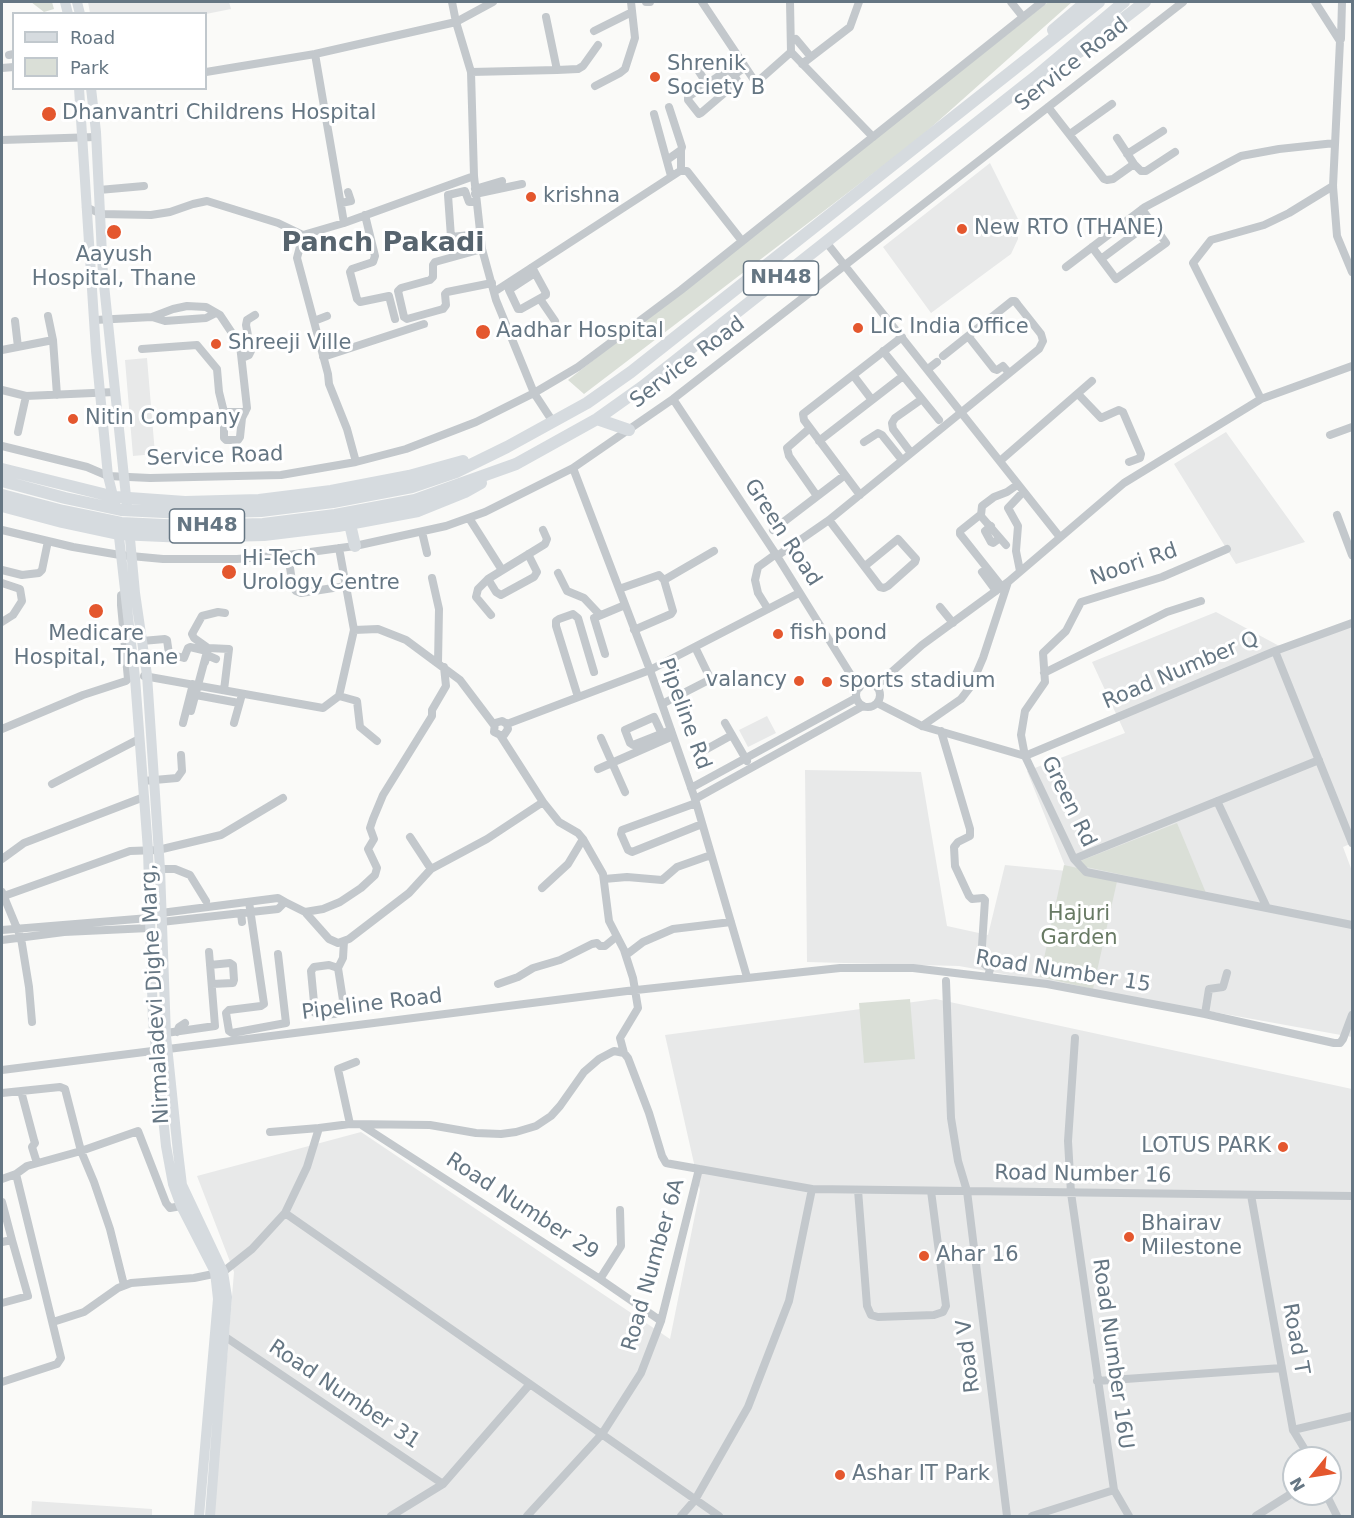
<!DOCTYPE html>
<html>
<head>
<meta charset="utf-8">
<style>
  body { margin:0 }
  #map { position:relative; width:1354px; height:1518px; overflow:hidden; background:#fafaf8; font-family:"DejaVu Sans",sans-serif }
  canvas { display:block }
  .frame { position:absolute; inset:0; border:3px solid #657683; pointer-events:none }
  .legend { position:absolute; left:12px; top:12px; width:195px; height:78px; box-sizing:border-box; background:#fff; border:2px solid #c1c8cd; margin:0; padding:8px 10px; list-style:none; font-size:18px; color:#657683 }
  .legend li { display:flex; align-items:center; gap:12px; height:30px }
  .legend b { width:30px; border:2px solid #c1c8cd }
  .north { position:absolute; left:1282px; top:1446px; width:60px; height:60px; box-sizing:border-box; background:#fff; border:2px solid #c1c8cd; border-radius:50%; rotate:240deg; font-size:16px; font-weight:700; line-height:24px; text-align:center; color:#657683 }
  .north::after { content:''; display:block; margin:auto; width:21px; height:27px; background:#e4572e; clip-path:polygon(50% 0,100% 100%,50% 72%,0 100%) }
</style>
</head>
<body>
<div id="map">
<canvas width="1354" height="1518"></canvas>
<div class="frame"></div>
<ul class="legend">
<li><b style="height:8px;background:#d6dbdf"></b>Road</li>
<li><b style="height:16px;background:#dadfd7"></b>Park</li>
</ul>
<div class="north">N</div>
</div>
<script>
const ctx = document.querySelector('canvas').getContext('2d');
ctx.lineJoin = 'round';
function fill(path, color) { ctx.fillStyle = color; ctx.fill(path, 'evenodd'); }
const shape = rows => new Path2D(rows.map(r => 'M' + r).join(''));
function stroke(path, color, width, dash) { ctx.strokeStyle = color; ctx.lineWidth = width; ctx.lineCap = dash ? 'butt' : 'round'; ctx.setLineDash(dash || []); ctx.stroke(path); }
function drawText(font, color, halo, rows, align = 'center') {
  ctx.font = font + ' "DejaVu Sans",sans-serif'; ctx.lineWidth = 6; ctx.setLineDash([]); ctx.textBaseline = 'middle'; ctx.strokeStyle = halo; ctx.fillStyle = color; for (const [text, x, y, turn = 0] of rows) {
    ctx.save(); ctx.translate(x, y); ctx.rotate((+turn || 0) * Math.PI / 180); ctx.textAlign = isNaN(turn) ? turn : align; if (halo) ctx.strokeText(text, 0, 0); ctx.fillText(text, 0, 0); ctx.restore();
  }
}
fill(shape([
  [88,2,229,2,231,9,206,14,90,13],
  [990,163,1018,219,1018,239,1011,254,931,313,883,247],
  [147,358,155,454,133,456,125,360],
  [1226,432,1305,542,1236,564,1174,464],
  [1216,612,1283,648,1352,627,1352,843,1343,847,1352,871,1352,1037,959,966,807,962,805,770,921,772,947,926,988,935,1005,865,1067,871,1027,771,1125,733,1092,662],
  [767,716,776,733,748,747,739,730],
  [936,999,1352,1089,1352,1516,214,1516,234,1272,197,1176,361,1132,670,1339,700,1190,665,1035],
  [1294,1458,1330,1458,1330,1494,1294,1494],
  [32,1501,152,1509,152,1516,31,1516]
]), '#e8e9e9');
fill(shape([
  [31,2,52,2,54,9,44,12],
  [1048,2,1072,2,917,140,584,394,568,380,898,121],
  [1177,823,1206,893,1086,867,1080,861],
  [1064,865,1118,877,1093,989,1040,977],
  [910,999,915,1059,864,1063,859,1003]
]), '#dadfd7');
stroke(shape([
  [452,2,456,22,471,72,474,176,482,249,496,300,534,393,553,422],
  [646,2,650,2],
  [702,2,756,83,791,52],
  [790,2,791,52],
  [1011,2,1023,17],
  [1315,2,1340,41,1333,186,1337,236,1352,272],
  [594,31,632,12],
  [796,39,811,57],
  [1341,39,1342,2],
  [791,52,873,137],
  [315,54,344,223],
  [9,55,14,54],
  [802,64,850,27,859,2],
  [2,68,14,67],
  [557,70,578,69,583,66,598,45],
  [698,70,707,84],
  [206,72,315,54,456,22,493,2],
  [471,72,557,70,546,17],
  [734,75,729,70,726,71,688,97,688,100,699,114,701,113,736,83,737,80,734,75,745,67],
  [595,86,620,73,625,69,635,38,631,2],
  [1048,107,1104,179,1107,180,1113,179,1134,164,1141,171,1146,171,1175,152],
  [654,114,671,176],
  [1070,134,1112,104],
  [1117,138,1134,164],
  [2,140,96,137],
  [681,150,681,171],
  [1127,154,1163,131],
  [667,160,681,150,682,147,669,107],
  [475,189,502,181],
  [99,190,144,186],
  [475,194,522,184],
  [476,202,469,202,465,191,448,195,451,237,479,234],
  [341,203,351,201,348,192],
  [86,207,101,214,151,215,170,212,193,204,207,201,278,223,303,235,297,258,328,374,329,384,347,429,356,462],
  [365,215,375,256,373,262,352,269,350,272,357,299,360,302,389,296,395,319],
  [303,235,344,223,474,176],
  [826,242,1059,536],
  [1092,247,1116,279,1166,243,1142,209],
  [482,249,435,262,433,265,433,277,430,280,401,288,398,291,404,317,407,319,443,309,446,305,445,294,447,292,492,283],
  [1101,259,1152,221],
  [1066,267,1145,207,1241,156,1279,149,1335,143],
  [531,268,534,271,546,293,546,295,521,309,518,309,509,290,535,273],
  [494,292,680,171,687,171,742,241],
  [540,299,555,321],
  [48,316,53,340],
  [152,317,165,321,206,318,216,313],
  [95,320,152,317,173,309,187,306,206,307,220,315,240,345,247,408,242,418,240,437,238,440,226,440,224,438,224,412,245,412],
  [15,321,18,347],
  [314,321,327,316],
  [968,336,994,369,997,370,1003,366,1009,373],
  [142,349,197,345,217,369,219,392,224,412],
  [2,350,53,340,57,395],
  [883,351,922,399],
  [323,357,424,324],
  [242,358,249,355,251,351,246,325,247,320,255,315],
  [928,369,937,362],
  [853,375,872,400],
  [2,390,26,396,115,392],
  [1078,394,1101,418,1119,410,1123,412,1141,454,1140,458,1129,462],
  [673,399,777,556,859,688],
  [1261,399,1193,263,1211,240,1264,225,1289,213,1333,186],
  [810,428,787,448,789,456,817,496],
  [18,432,26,396],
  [1330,435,1352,427],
  [819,441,903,376],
  [864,442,878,433,882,435,902,460],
  [2,446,87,467,108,476,150,478,281,475,356,462,406,449,476,422,534,393,578,367,681,290,1042,2],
  [911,453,893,429,892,423,895,418,922,399,939,420],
  [1000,461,1092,381],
  [573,468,650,670,695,799,747,977],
  [860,495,804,420,803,414,902,337],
  [981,515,982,506,994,497,1007,492,1017,485],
  [1337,515,1352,555],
  [469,518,502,570],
  [829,520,880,587,884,588,888,586,915,562,916,559,898,539,865,566],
  [991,526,985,531,991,542,993,543,1000,538],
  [2,530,73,547,120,555,163,559,237,559,288,555,355,546,446,526,485,512,573,468,673,399,1183,2],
  [773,530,845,475],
  [422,532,427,553],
  [1227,549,1162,577,1081,602,1066,631,1043,653,1045,682,1025,711,1021,735,1025,756,1275,651,1352,623],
  [288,555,293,587,296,591,301,593,346,586],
  [777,556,829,520,1039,349,1043,341,1041,334,1018,305,1015,301,1012,301,943,356],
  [2,570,22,575,39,573,42,570,48,541],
  [1020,571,1016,551,1018,526,1008,508,1023,492],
  [982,572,996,591],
  [558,573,567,591,584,598,599,614],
  [432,578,439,609,438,663],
  [488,579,496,592,501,595,534,577,537,572,528,554],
  [664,580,714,551],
  [2,583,20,589,22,601,13,615,2,622],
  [1002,587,960,534,960,531,980,515,1006,545],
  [619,589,659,575,664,580,673,611,671,614,634,630],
  [940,607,953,623],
  [768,609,758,593,755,580,758,567,776,554],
  [491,615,476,597,478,589,488,579,545,544,547,539,543,530],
  [354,630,378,629,406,640,460,680,494,725],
  [142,641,165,639,167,640,169,654,184,658,188,648,190,647,207,651],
  [1275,651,1352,843],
  [605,654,594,618,625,605],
  [205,662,206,658,209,656,216,659],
  [1044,673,1167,612,1201,601],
  [144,676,323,708,339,696,354,630,339,548],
  '856 695a12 12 0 1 1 24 0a12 12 0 1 1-24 0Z',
  [876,686,922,645,1008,582,1124,483,1261,399,1352,366],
  [224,690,229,649,208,648,194,638,192,634,202,616,218,612,225,613],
  [196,695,239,703],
  [339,696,357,701,360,727,377,741],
  [578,697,556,626,556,621,559,619,573,614,578,618,594,672],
  [877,703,922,726,1025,756,1074,859,1086,872,1352,925],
  [662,704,707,681,710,678,695,647],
  [191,711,208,648],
  [183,723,193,684],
  [234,723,241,698],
  [725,723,747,761],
  [507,724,650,670,799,593],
  [922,726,961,699,971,686,983,658,1008,582],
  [2,729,83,695,126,681,128,679,121,605,121,595,124,594],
  [941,731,970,829,970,836,958,842,954,847,955,866,969,896,972,899,983,898,985,900,981,961,990,969,988,977],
  [662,734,654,717,625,730,630,743,633,745,671,730],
  [601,738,625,792],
  [705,750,732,735],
  [598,769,673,736],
  [143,781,177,778,182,771,181,755],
  [52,784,139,739],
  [691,788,856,698],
  [695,799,863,706],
  [1217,801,1267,908],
  [543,802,559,822,578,833,583,839,603,874,609,921,624,950,633,978,638,1008,620,1038,624,1053],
  [696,803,622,830,621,834,628,850,632,852,702,824],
  [410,837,431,869],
  [2,859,24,843,144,797],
  [1074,859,1319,760],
  [157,869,175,869,190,875,206,901],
  [604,879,627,877,662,880,677,867,711,855],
  [542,888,568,864,583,839],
  [2,892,21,938,29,987,32,1022],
  [4,896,130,851,158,850,221,835,283,798],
  [249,902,264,1004,261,1006,229,1010,226,1013,229,1031,232,1033,286,1023,278,954],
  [285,902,305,912,323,909,340,902,361,888,375,875,377,868,368,849,374,839,370,828,373,819,383,795,432,716,432,710,446,686,444,667],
  [305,912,329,939,338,943,349,939,409,893,431,869,487,839,543,802,500,735,494,732,495,723,502,721,507,724,508,729,504,735,500,735],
  [161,913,278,898,285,902,278,909,161,922],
  [241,913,242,922],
  [2,930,149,918],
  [2,940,64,932,149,928],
  [626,955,643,942,673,929,731,922],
  [210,965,230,963,233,965,234,980,233,983,212,984],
  [338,968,329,965,314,967,311,971,315,1013,319,1015,335,1014,343,1000,338,968,343,958,344,941],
  [946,981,951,1118,958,1161,967,1191,1007,1516],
  [498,984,518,977,533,968,560,960,592,944,597,943,600,946,605,946,616,937],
  [1205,1014,1209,989,1223,987,1227,973],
  [177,1032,179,1027,185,1023],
  [166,1033,215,1026,209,952],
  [1075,1038,1068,1141,1071,1193,1114,1490,1129,1516],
  [2,1070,627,991,840,968,913,968,1047,984,1205,1014,1334,1043,1340,1043,1343,1039,1352,1015],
  [21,1091,34,1140,35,1143,32,1147,37,1163],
  [2,1093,60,1087,65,1089,81,1151,94,1182,110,1229,124,1285],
  [350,1124,338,1069,356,1062],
  [363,1126,600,1279,661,1321],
  [270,1132,319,1128],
  [2,1179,16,1174,27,1166,81,1151,138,1131,166,1203,170,1208,181,1206],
  [858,1190,867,1306,871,1315,878,1317,934,1315,943,1312,946,1306,931,1191],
  [1251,1195,1293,1430,1352,1416],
  [2,1202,12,1240,2,1242],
  [285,1213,719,1516],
  [600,1279,621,1246,620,1210],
  [2,1303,28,1296,12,1240],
  [53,1322,84,1312,118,1288,131,1283,194,1278,223,1272,252,1249,285,1213,307,1167,319,1128,350,1124,430,1125,476,1133,501,1134,516,1132,536,1126,551,1116,560,1106,584,1072,599,1059,614,1051,624,1053,628,1058,649,1113,662,1156,666,1163,671,1164,812,1189,1352,1196],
  [224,1336,443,1484],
  [1097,1381,1282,1368],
  [2,1382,57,1364,61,1358,16,1174],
  [1293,1430,1310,1458],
  [1326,1494,1337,1516],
  [391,1516,443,1484,530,1384],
  [527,1516,602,1434,641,1373,661,1321,699,1169],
  [681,1516,695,1500,748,1407,789,1301,812,1189],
  [1032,1516,1114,1490],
  [1256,1516,1294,1492]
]), '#c3c8cc', 8);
stroke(shape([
  [65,2,68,14],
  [77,2,80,14],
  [79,88,96,351,108,476,115,504],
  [91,88,96,132,103,275,127,506],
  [118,528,135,678,148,850,153,1021,166,1146,173,1184,181,1206,215,1272,218,1299,199,1516],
  [129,528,135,593,147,675,160,869,166,1036,178,1152,182,1185,223,1272,227,1297,210,1516]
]), '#d6dbdf', 10);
stroke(shape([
  [1053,30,1086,2],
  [1058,64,1084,49,1145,2],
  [597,419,629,430],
  [2,469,115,497,185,502,259,500,331,491,409,476,463,461],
  [2,481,65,498,121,510,185,513,261,511,333,502,412,487,456,472,507,447,587,403,631,372,1099,2],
  [2,495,63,511,121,523,186,526,263,524,335,515,415,500,516,464,597,419,642,387,1035,77,1124,2],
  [2,506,62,522,118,534,186,537,264,535,338,526,418,511,465,492,481,483],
  [350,524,355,546]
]), '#d6dbdf', 12);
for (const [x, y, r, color] of [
  [655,77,6,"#e4572e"],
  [49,114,8,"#e4572e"],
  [531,197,6,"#e4572e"],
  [962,229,6,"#e4572e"],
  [114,232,8,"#e4572e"],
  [858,328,6,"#e4572e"],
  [483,332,8,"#e4572e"],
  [216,344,6,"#e4572e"],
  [73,419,6,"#e4572e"],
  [229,572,8,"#e4572e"],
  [96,611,8,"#e4572e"],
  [778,634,6,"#e4572e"],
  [799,681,6,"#e4572e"],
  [827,682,6,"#e4572e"],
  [1283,1147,6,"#e4572e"],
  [1129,1237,6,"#e4572e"],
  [924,1256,6,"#e4572e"],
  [840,1475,6,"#e4572e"]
]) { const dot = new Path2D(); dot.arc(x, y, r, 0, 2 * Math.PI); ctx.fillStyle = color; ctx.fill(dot); stroke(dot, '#fff', 2); }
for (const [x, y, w] of [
  [781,278,75],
  [207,526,75]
]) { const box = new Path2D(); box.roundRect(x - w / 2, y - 17, w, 34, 4.5); ctx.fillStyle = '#fff'; ctx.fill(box); stroke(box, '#657683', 1.5); }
drawText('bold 20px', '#657683', null, [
  ["NH48",781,278],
  ["NH48",207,526]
]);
drawText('21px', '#657683', '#fff', [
  ["Shrenik",667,65],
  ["Society B",667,89],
  ["Dhanvantri Childrens Hospital",62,114],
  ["krishna",543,197],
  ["New RTO (THANE)",974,229],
  ["Aayush",114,256,"center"],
  ["Hospital, Thane",114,280,"center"],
  ["LIC India Office",870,328],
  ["Aadhar Hospital",496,332],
  ["Shreeji Ville",228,344],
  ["Nitin Company",85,419],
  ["Hi-Tech",242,560],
  ["Urology Centre",242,584],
  ["fish pond",790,634],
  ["Medicare",96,635,"center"],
  ["Hospital, Thane",96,659,"center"],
  ["valancy",787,681,"right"],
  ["sports stadium",839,682],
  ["LOTUS PARK",1271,1147,"right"],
  ["Bhairav",1141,1225],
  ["Milestone",1141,1249],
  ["Ahar 16",936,1256],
  ["Ashar IT Park",852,1475]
], 'left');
drawText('21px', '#657683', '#fff', [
  ["Service Road",1072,65,-38],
  ["Service Road",688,363,-37],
  ["Service Road",215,457,-2],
  ["Green Road",782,533,57],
  ["Noori Rd",1134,565,-19],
  ["Road Number Q",1181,671,-23],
  ["Pipeline Rd",684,714,70],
  ["Green Rd",1068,802,64],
  ["Road Number 15",1063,972,9],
  ["Nirmaladevi Dighe Marg,",156,994,-93],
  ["Pipeline Road",372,1005,-7],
  ["Road Number 16",1083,1175,1],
  ["Road Number 29",522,1207,33],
  ["Road Number 6A",654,1265,-74],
  ["Road T",1295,1339,80],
  ["Road Number 16U",1112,1354,82],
  ["Road V",969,1356,-97],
  ["Road Number 31",344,1395,34]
]);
drawText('21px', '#687a64', '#fff', [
  ["Hajuri",1079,915],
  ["Garden",1079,939]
]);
drawText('bold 27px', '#57646e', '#fff', [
  ["Panch Pakadi",383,244]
]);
</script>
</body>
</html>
